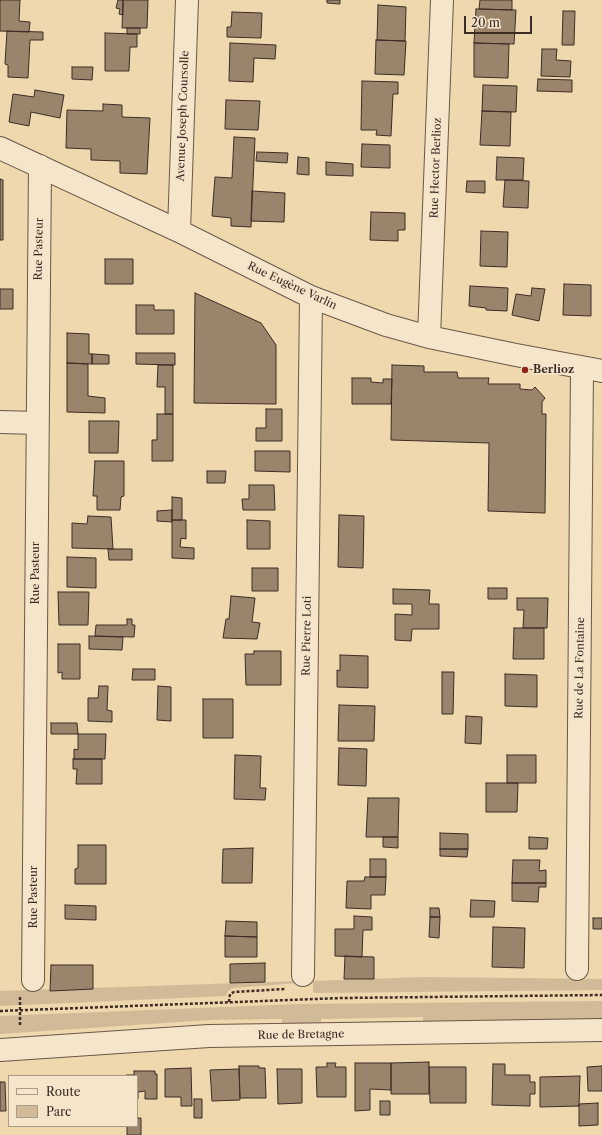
<!DOCTYPE html>
<html>
<head>
<meta charset="utf-8">
<style>
  body { margin:0 }
  #map { position:relative; width:602px; height:1135px; overflow:hidden; background:#efd7ae; font-family:"Libre Caslon Text",serif }
  canvas { display:block }
  .legend { position:absolute; left:8px; top:1075px; width:130px; height:52px; box-sizing:border-box; background:#f5e5ca; border:1px solid #ab9b88; margin:0; padding:5px 7px; list-style:none; font-size:12px; color:#3d2c25 }
  .legend li { display:flex; align-items:center; gap:8px; height:20px }
  .legend b { width:20px; border:1px solid #ab9b88 }
  .scale { position:absolute; left:464px; top:16px; width:68px; height:18px; box-sizing:border-box; border:2px solid #3d2c25; border-top:0; padding-left:5px; font-size:12px; line-height:14px; white-space:nowrap; color:#3d2c25; -webkit-text-stroke:3px #f5e5ca; paint-order:stroke }
</style>
</head>
<body>
<div id="map">
<canvas width="602" height="1135"></canvas>
<ul class="legend">
<li><b style="height:5px;background:#f5e5ca"></b>Route</li>
<li><b style="height:11px;background:#d1ba97"></b>Parc</li>
</ul>
<div class="scale">20 m</div>
</div>
<script>
const ctx = document.querySelector('canvas').getContext('2d');
ctx.lineJoin = 'round';
function fill(path, color) { ctx.fillStyle = color; ctx.fill(path, 'evenodd'); }
const shape = rows => new Path2D(rows.map(r => 'M' + r).join(''));
function stroke(path, color, width, dash) { ctx.strokeStyle = color; ctx.lineWidth = width; ctx.lineCap = dash ? 'butt' : 'round'; ctx.setLineDash(dash || []); ctx.stroke(path); }
function drawText(font, color, halo, rows, align = 'center') {
  ctx.font = font + ' "Libre Caslon Text",serif'; ctx.lineWidth = 3.5; ctx.setLineDash([]); ctx.textBaseline = 'middle'; ctx.strokeStyle = halo; ctx.fillStyle = color; for (const [text, x, y, turn = 0] of rows) {
    ctx.save(); ctx.translate(x, y); ctx.rotate((+turn || 0) * Math.PI / 180); ctx.textAlign = isNaN(turn) ? turn : align; if (halo) ctx.strokeText(text, 0, 0); ctx.fillText(text, 0, 0); ctx.restore();
  }
}
fill(shape([
  [423,977,602,979,602,990,314,993,313,990,313,981],
  [300,981,299,983,233,988,228,991,226,996,0,1006,0,991],
  [602,1001,602,1023,423,1025,423,1017,321,1019,321,1027,282,1027,282,1019,210,1020,0,1034,0,1016,300,1004]
]), '#d1ba97');
const building = shape([
  [0,0,20,0,19,21,30,22,29,32,0,31,0,0],
  [118,0,123,0,123,15,119,14,120,9,116,8,118,0],
  [123,0,148,0,147,28,122,28,123,0],
  [327,0,340,0,340,4,327,3,327,0],
  [480,0,512,0,512,10,479,9,480,0],
  [378,5,406,7,405,41,377,40,378,5],
  [476,9,516,10,514,44,474,43,476,9],
  [563,11,575,11,574,45,562,45,563,11],
  [232,12,262,13,261,38,227,37,227,27,231,27,232,12],
  [127,28,140,28,140,34,127,34,127,28],
  [7,31,43,32,43,40,30,40,28,78,8,77,8,65,5,64,7,31],
  [105,33,137,34,137,47,130,47,129,71,105,71,105,33],
  [376,40,406,41,404,75,375,74,376,40],
  [230,43,276,45,275,59,254,58,253,82,229,81,230,43],
  [474,43,509,44,508,78,474,77,474,43],
  [542,49,557,49,556,60,571,61,570,77,541,76,542,49],
  [72,67,93,67,92,80,72,79,72,67],
  [538,79,572,80,572,92,537,91,538,79],
  [362,81,398,82,398,94,393,94,391,136,376,135,377,130,361,130,362,81],
  [483,85,517,86,516,112,482,111,483,85],
  [35,90,64,95,60,118,31,112,29,126,9,122,13,94,34,97,35,90],
  [226,100,260,101,258,130,225,129,226,100],
  [103,104,122,105,122,117,150,118,147,174,120,173,120,161,91,160,91,149,66,148,67,110,103,111,103,104],
  [482,111,511,112,510,146,480,145,482,111],
  [234,137,255,138,251,227,231,226,231,218,212,216,215,177,232,178,234,137],
  [362,144,390,145,390,168,361,167,362,144],
  [257,152,288,153,287,163,256,161,257,152],
  [298,157,309,158,309,175,297,174,298,157],
  [497,157,524,158,523,180,496,180,497,157],
  [326,162,353,164,353,176,326,175,326,162],
  [0,179,3,180,3,240,0,240,0,179],
  [505,180,529,181,528,208,503,207,505,180],
  [467,181,485,181,485,193,466,192,467,181],
  [252,191,285,193,284,222,251,221,252,191],
  [371,212,405,213,405,230,398,230,398,241,370,240,371,212],
  [481,231,508,232,507,267,480,266,481,231],
  [105,259,133,259,133,284,105,284,105,259],
  [564,284,591,285,591,316,563,315,564,284],
  [470,286,508,288,507,311,486,310,486,308,469,306,470,286],
  [532,288,545,289,539,321,512,315,516,294,531,296,532,288],
  [0,289,13,289,13,309,0,309,0,289],
  [195,293,261,323,276,345,276,404,194,403,195,293],
  [136,305,154,305,154,310,174,310,174,334,136,334,136,305],
  [67,333,89,334,89,354,92,354,92,364,67,363,67,333],
  [136,353,175,353,175,365,136,364,136,353],
  [92,354,109,355,109,364,92,364,92,354],
  [67,363,88,364,88,396,105,398,105,413,67,412,67,363],
  [158,365,173,365,173,414,165,414,165,387,157,387,158,365],
  [392,365,424,366,424,372,457,372,458,378,489,378,488,384,520,384,520,389,532,390,535,387,545,398,542,402,542,414,546,414,545,513,488,511,489,443,391,440,392,365],
  [352,378,371,378,371,382,383,383,383,379,392,379,391,404,352,404,352,378],
  [266,409,282,409,282,441,256,441,256,428,266,428,266,409],
  [157,414,173,414,173,461,152,461,152,440,157,440,157,414],
  [89,421,119,421,118,453,89,453,89,421],
  [255,451,290,451,290,472,255,471,255,451],
  [95,461,124,461,124,496,121,497,120,510,97,510,97,496,93,496,95,461],
  [207,471,226,471,225,483,207,483,207,471],
  [249,485,274,485,275,510,243,510,242,499,249,499,249,485],
  [172,497,182,498,182,520,172,520,172,497],
  [172,510,172,522,157,521,157,511,172,510],
  [339,515,364,516,363,568,338,567,339,515],
  [88,516,111,517,113,549,72,548,72,523,87,524,88,516],
  [172,520,186,520,186,539,181,538,180,547,194,548,194,559,172,558,172,520],
  [247,520,270,521,270,549,247,549,247,520],
  [108,549,132,549,132,560,109,560,108,549],
  [67,557,96,558,96,588,67,587,67,557],
  [252,568,278,568,278,591,252,591,252,568],
  [488,588,507,588,507,599,488,599,488,588],
  [393,589,430,590,429,604,439,604,439,629,412,629,411,641,395,640,395,614,412,615,412,604,393,604,393,589],
  [58,592,89,592,88,625,59,625,58,592],
  [231,596,255,598,252,622,260,623,257,639,223,638,226,619,229,619,231,596],
  [517,598,548,598,547,628,523,628,524,610,517,610,517,598],
  [127,619,132,619,132,625,135,625,134,637,95,636,96,625,127,625,127,619],
  [514,628,544,628,544,659,513,659,514,628],
  [89,636,123,637,122,650,89,649,89,636],
  [58,644,80,644,80,679,62,679,62,672,58,673,58,644],
  [254,651,281,651,281,685,246,685,245,654,254,654,254,651],
  [340,655,368,656,368,688,337,687,337,670,340,671,340,655],
  [133,669,155,669,155,680,132,680,133,669],
  [442,672,454,672,453,714,442,714,442,672],
  [505,674,537,675,537,707,505,706,505,674],
  [99,686,108,686,107,710,112,711,112,722,88,721,88,698,98,698,99,686],
  [158,686,171,687,171,721,157,720,158,686],
  [203,699,233,699,233,738,203,738,203,699],
  [339,705,375,706,374,741,338,741,339,705],
  [466,716,482,717,481,744,465,743,466,716],
  [51,723,77,723,78,734,51,734,51,723],
  [78,734,106,734,105,759,74,759,74,749,78,750,78,734],
  [339,748,367,749,366,786,338,785,339,748],
  [235,755,261,756,260,788,266,788,265,800,234,799,235,755],
  [507,755,536,755,536,783,507,783,507,755],
  [73,759,102,759,102,784,76,784,77,769,73,769,73,759],
  [486,783,518,783,517,812,486,812,486,783],
  [368,798,399,798,398,837,366,837,368,798],
  [440,833,468,834,468,849,440,849,440,833],
  [383,837,398,837,398,848,383,847,383,837],
  [529,837,548,838,547,849,529,849,529,837],
  [78,845,106,845,106,884,75,884,75,869,78,868,78,845],
  [253,848,252,883,222,883,223,849,253,848],
  [440,849,468,849,467,857,440,856,440,849],
  [370,859,386,859,386,877,370,877,370,859],
  [513,860,540,860,539,871,546,870,546,883,512,883,513,860],
  [365,877,386,877,385,895,371,895,371,909,346,908,347,881,364,881,365,877],
  [512,883,546,883,546,887,539,887,538,902,512,901,512,883],
  [471,900,495,901,494,917,470,917,471,900],
  [65,905,96,906,96,920,65,919,65,905],
  [430,908,439,908,440,917,430,917,430,908],
  [354,916,372,917,372,930,363,930,362,957,335,956,335,929,354,929,354,916],
  [430,917,440,917,439,938,429,937,430,917],
  [593,918,602,918,602,929,593,929,593,918],
  [226,921,257,922,257,937,225,936,226,921],
  [493,927,525,928,524,968,492,967,493,927],
  [225,936,257,937,257,957,225,957,225,936],
  [345,956,374,957,374,979,344,979,345,956],
  [265,963,265,982,230,983,230,964,265,963],
  [51,965,93,965,93,989,50,991,51,965],
  [429,1062,429,1094,391,1094,391,1063,429,1062],
  [327,1063,336,1063,335,1067,346,1067,346,1097,317,1097,316,1067,327,1067,327,1063],
  [355,1063,391,1063,391,1090,370,1089,370,1110,355,1111,355,1063],
  [493,1064,505,1064,505,1075,530,1075,530,1082,535,1082,535,1094,530,1094,530,1106,492,1105,493,1064],
  [239,1066,259,1066,259,1068,265,1068,266,1098,240,1098,239,1066],
  [602,1066,602,1091,588,1091,587,1067,602,1066],
  [429,1067,466,1067,466,1103,430,1103,429,1067],
  [191,1068,192,1106,181,1106,181,1097,165,1097,165,1069,191,1068],
  [239,1069,240,1100,212,1101,210,1070,239,1069],
  [277,1069,302,1069,302,1103,278,1104,277,1069],
  [134,1071,155,1071,155,1074,157,1074,157,1099,145,1099,145,1091,138,1092,138,1099,137,1099,137,1076,126,1076,126,1075,134,1075,134,1071],
  [580,1076,579,1106,540,1107,540,1077,580,1076],
  [0,1082,5,1082,6,1111,0,1111,0,1082],
  [194,1099,202,1099,202,1118,194,1118,194,1099],
  [380,1101,390,1101,390,1115,380,1115,380,1101],
  [598,1103,598,1125,579,1126,579,1104,598,1103],
  [137,1118,141,1118,141,1135,127,1135,127,1126,137,1126,137,1118]
]);
fill(building, '#9a856c');
stroke(building, '#3d2c25', 1);
const street = shape([
  [0,148,179,231,311,297,386,325,429,337,516,355,602,371],
  [179,231,187,0],
  [429,337,442,0],
  [0,422,37,423],
  [577,969,582,368],
  [303,975,311,297],
  [33,980,40,166],
  [0,1050,209,1036,602,1030]
]);
stroke(street, '#6a5747', 24);
stroke(shape([
  [20,997,20,1026],
  [229,1002,230,994,234,992,285,989],
  [0,1011,342,998,602,995]
]), '#3d2c25', 2.5, [3, 2]);
stroke(street, '#f5e5ca', 22);
for (const [x, y, r, color] of [
  [525,370,4,"#8f2418"]
]) { const dot = new Path2D(); dot.arc(x, y, r, 0, 2 * Math.PI); ctx.fillStyle = color; ctx.fill(dot); stroke(dot, '#f5e5ca', 1.5); }
drawText('11px', '#3d2c25', '#f5e5ca', [
  ["Avenue Joseph Coursolle",183,116,-88],
  ["Rue Hector Berlioz",436,168,-88],
  ["Rue Pasteur",39,249,-89],
  ["Rue Eugène Varlin",292,286,25],
  ["Rue Pasteur",36,573,-90],
  ["Rue Pierre Loti",307,636,-89],
  ["Rue de La Fontaine",580,668,-89],
  ["Rue Pasteur",34,897,-90],
  ["Rue de Bretagne",301,1035,-1]
]);
drawText('bold 11px', '#3d2c25', '#f5e5ca', [
  ["Berlioz",533,370]
], 'left');
</script>
</body>
</html>
